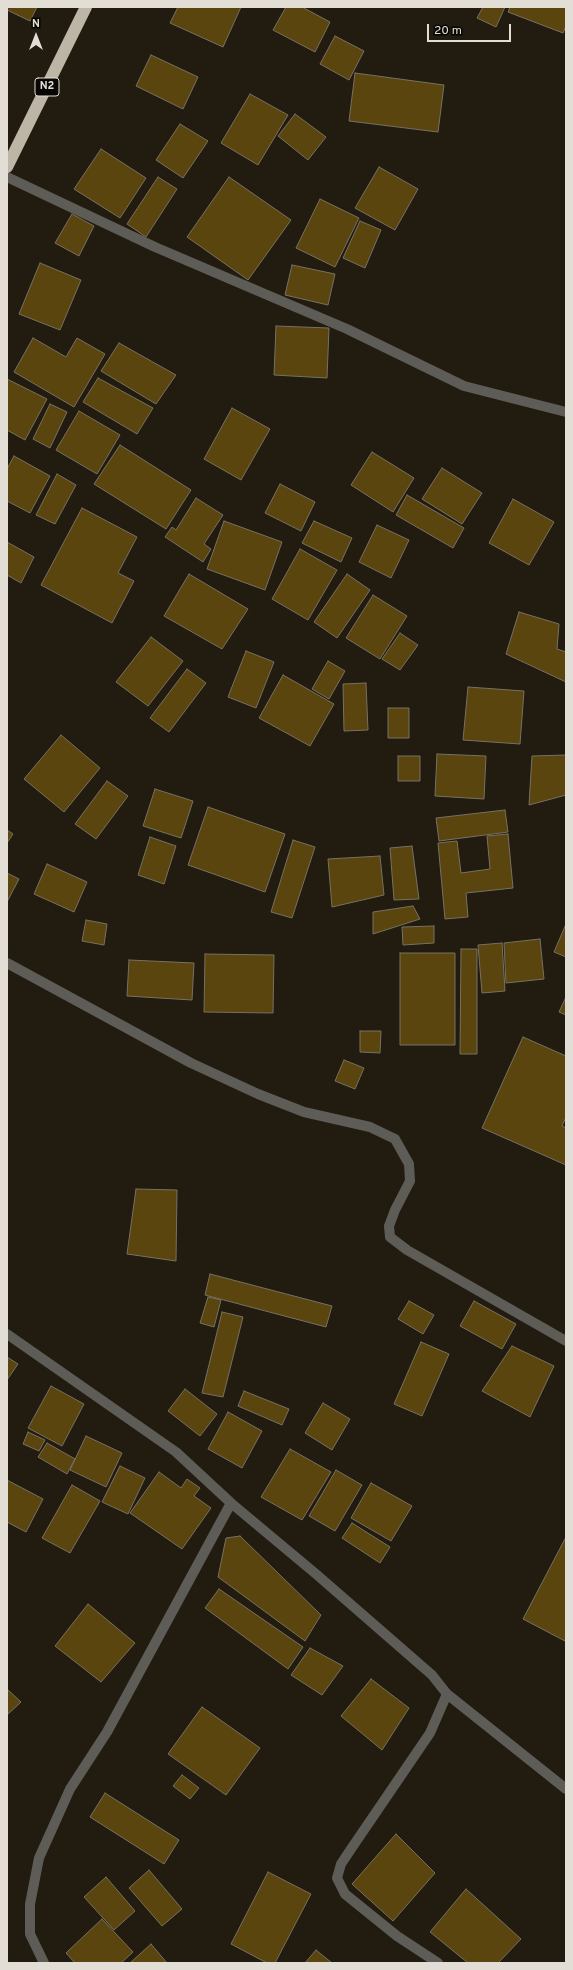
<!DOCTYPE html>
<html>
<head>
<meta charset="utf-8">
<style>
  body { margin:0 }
  #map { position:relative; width:573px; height:1970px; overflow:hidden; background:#211b10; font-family:Overpass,sans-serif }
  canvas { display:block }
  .frame { position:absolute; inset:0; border:8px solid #e2ded6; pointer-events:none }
  .north { position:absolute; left:16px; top:16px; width:40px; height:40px; -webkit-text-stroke:3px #080603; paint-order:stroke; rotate:0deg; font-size:11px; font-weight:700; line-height:16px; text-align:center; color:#e2ded6 }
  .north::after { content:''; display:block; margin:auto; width:14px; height:18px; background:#e2ded6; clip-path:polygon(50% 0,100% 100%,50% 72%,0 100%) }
  .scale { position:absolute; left:427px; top:24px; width:84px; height:18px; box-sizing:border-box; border:2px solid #e2ded6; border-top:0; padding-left:5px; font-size:12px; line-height:14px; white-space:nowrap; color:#e2ded6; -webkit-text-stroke:3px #080603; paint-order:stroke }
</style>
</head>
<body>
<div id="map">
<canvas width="573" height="1970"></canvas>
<div class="frame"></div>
<div class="north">N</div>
<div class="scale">20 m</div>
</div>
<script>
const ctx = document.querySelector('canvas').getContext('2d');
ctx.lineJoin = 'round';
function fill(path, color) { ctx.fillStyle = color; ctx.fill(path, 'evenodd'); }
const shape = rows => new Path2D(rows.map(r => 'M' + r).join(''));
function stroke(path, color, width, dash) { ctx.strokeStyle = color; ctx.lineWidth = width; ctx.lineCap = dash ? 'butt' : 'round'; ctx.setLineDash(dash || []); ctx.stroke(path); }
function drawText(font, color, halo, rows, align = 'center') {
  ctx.font = font + ' Overpass,sans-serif'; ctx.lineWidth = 4; ctx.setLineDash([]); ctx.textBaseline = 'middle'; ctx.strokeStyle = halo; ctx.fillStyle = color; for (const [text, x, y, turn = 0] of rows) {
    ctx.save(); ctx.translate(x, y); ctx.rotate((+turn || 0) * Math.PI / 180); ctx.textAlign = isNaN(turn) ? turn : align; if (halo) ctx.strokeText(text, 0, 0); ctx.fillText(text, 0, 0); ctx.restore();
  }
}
const building = shape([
  [7,7,37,7,30,21,7,10,7,7],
  [178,7,241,7,223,47,170,23,178,7],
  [286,7,302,7,330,22,315,52,273,30,286,7],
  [483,7,505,7,496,27,477,18,483,7],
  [510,7,566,7,566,26,563,33,508,12,510,7],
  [335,36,364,51,349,80,320,64,335,36],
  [151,55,198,77,183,109,136,86,151,55],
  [355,73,444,85,438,132,349,121,355,73],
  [250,94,288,115,258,165,221,143,250,94],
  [295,114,326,137,308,160,278,136,295,114],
  [180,124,208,141,183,178,156,160,180,124],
  [101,149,146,178,120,218,74,189,101,149],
  [379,167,418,189,395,230,355,208,379,167],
  [158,177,177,189,146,237,127,224,158,177],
  [229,177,291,220,248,280,187,237,229,177],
  [320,199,359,218,335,267,296,248,320,199],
  [72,214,94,226,79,256,55,243,72,214],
  [360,221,381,230,365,268,343,258,360,221],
  [40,263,81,280,60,330,19,314,40,263],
  [292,265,335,274,328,305,285,295,292,265],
  [276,326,329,328,327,378,274,375,276,326],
  [33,338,66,357,77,338,105,354,74,407,14,372,33,338],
  [119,343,176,375,156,404,101,371,119,343],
  [98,378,153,408,137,434,83,402,98,378],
  [7,379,47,399,25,440,7,430,7,379],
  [50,404,67,412,50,448,33,439,50,404],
  [232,408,270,429,241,480,204,459,232,408],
  [79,411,120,435,97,474,56,450,79,411],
  [120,445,191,490,166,529,94,484,120,445],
  [372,452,414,478,393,512,351,485,372,452],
  [14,456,50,476,30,513,7,501,7,469,14,456],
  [442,468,482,493,462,524,422,499,442,468],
  [57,474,76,485,55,524,36,515,57,474],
  [280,484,315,502,301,531,265,513,280,484],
  [407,495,464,528,453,548,396,515,407,495],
  [196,498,223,515,204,544,211,549,203,562,165,537,172,527,176,530,196,498],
  [513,499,554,522,529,565,489,543,513,499],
  [82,508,137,537,118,573,134,581,112,623,41,585,82,508],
  [224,521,282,542,265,590,207,569,224,521],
  [314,521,352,538,341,562,302,543,314,521],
  [377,525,409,540,391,578,359,562,377,525],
  [7,542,34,557,21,583,7,575,7,542],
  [300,549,337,570,308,620,272,599,300,549],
  [189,574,248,609,222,649,164,616,189,574],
  [347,574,370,590,337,638,314,622,347,574],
  [373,595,407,616,380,659,346,638,373,595],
  [519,612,559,624,557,649,566,652,566,682,506,654,519,612],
  [400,633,418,645,400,670,382,659,400,633],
  [151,637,183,661,148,706,116,682,151,637],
  [246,651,274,662,256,708,228,697,246,651],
  [328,661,345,671,329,699,312,689,328,661],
  [187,669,206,683,169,732,150,718,187,669],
  [283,675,334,704,310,746,259,718,283,675],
  [366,683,368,730,344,731,343,684,366,683],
  [468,687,524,691,520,744,463,740,468,687],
  [388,708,409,708,409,738,388,738,388,708],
  [61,735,100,768,64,812,24,779,61,735],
  [437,754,486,756,484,799,435,796,437,754],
  [566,755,566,795,529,805,532,756,566,755],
  [398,756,420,756,420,781,398,781,398,756],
  [107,781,128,796,96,839,75,824,107,781],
  [155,789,193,801,181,838,143,826,155,789],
  [208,807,285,834,265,892,188,865,208,807],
  [505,810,508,832,439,841,436,818,505,810],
  [7,830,13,834,7,843,7,830],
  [508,834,513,888,466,893,468,917,445,919,438,843,457,841,461,873,490,869,487,836,508,834],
  [150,837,176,846,164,884,138,875,150,837],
  [293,840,315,847,292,918,271,912,293,840],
  [412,846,419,899,394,900,390,848,412,846],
  [380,856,384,895,332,907,328,859,380,856],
  [47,864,87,882,74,912,34,894,47,864],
  [7,873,19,879,7,902,7,873],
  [413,906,420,919,373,934,373,912,413,906],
  [86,920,107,924,104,945,82,941,86,920],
  [566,924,566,957,554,952,566,924],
  [434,926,434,943,403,945,402,927,434,926],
  [540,939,544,979,506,983,504,943,540,939],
  [502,943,505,991,482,993,478,945,502,943],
  [461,949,477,949,477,1054,460,1054,461,949],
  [400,953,455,953,455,1045,400,1045,400,953],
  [205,954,274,955,273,1013,204,1012,205,954],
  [129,960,194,963,192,1000,127,996,129,960],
  [566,997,566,1015,559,1012,566,997],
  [360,1031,381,1031,380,1053,360,1052,360,1031],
  [523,1037,566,1056,566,1117,562,1126,566,1128,566,1165,482,1128,523,1037],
  [344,1060,364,1068,355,1089,335,1081,344,1060],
  [136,1189,177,1190,176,1261,127,1254,136,1189],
  [210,1274,332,1306,326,1327,205,1295,210,1274],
  [208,1297,221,1300,214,1327,200,1323,208,1297],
  [409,1301,434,1315,423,1334,398,1319,409,1301],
  [474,1301,516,1324,502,1349,460,1326,474,1301],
  [222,1312,243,1317,223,1397,202,1393,222,1312],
  [421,1342,449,1354,422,1416,394,1404,421,1342],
  [512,1346,554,1366,530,1417,482,1391,512,1346],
  [7,1357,18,1364,7,1380,7,1357],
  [51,1386,84,1404,62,1446,28,1428,51,1386],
  [185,1389,217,1414,200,1436,168,1411,185,1389],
  [244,1391,289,1409,282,1425,238,1406,244,1391],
  [323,1403,350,1419,332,1450,305,1433,323,1403],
  [228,1412,262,1431,242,1468,208,1449,228,1412],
  [28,1432,45,1440,39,1451,23,1444,28,1432],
  [86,1436,122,1453,106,1487,70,1470,86,1436],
  [47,1443,75,1459,67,1474,38,1457,47,1443],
  [290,1449,331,1472,302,1520,261,1497,290,1449],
  [120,1466,145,1478,128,1514,102,1502,120,1466],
  [336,1470,362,1485,335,1531,309,1516,336,1470],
  [159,1472,181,1488,187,1479,200,1488,194,1496,211,1508,182,1549,130,1513,159,1472],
  [7,1480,43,1499,26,1532,7,1522,7,1480],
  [371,1483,412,1506,391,1541,351,1518,371,1483],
  [72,1485,100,1501,70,1553,42,1538,72,1485],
  [352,1523,390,1547,380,1563,342,1538,352,1523],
  [240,1536,321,1615,305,1641,218,1577,226,1538,240,1536],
  [566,1537,566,1639,565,1641,523,1619,566,1537],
  [219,1589,303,1647,288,1669,205,1608,219,1589],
  [88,1604,135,1643,101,1682,55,1646,88,1604],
  [310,1648,343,1666,322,1695,291,1675,310,1648],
  [371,1679,409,1708,382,1750,341,1716,371,1679],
  [7,1689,21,1702,7,1715,7,1689],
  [202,1707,260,1748,226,1795,168,1754,202,1707],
  [182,1775,199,1788,190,1799,173,1786,182,1775],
  [105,1793,179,1840,164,1864,90,1817,105,1793],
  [396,1834,435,1873,393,1921,352,1884,396,1834],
  [149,1870,182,1909,162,1926,129,1888,149,1870],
  [268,1872,311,1894,275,1963,267,1963,231,1944,268,1872],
  [106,1877,135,1911,114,1930,84,1897,106,1877],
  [466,1889,521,1939,498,1963,468,1963,430,1932,466,1889],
  [102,1919,133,1952,121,1963,75,1963,66,1953,102,1919],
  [151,1944,167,1963,130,1963,151,1944],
  [316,1950,332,1963,305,1963,316,1950]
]);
fill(building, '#5a450e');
stroke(building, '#787163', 1);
stroke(shape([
  [7,177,155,247,347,329,464,386,566,412],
  [7,963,191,1063,258,1094,304,1112,370,1127,395,1139,409,1164,410,1181,395,1210,389,1226,390,1237,407,1250,566,1341],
  [7,1334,176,1452,231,1503,107,1732,70,1789,39,1858,30,1904,30,1934,44,1963],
  [231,1503,316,1574,432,1675,447,1694,566,1789],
  [438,1963,397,1936,345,1894,337,1878,341,1864,351,1849,430,1733,447,1694]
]), '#5e5c56', 10);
stroke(shape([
  [7,167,86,7]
]), '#bdb6a7', 12);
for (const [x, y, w] of [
  [47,87,24]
]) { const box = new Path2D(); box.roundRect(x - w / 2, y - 9, w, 18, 3); ctx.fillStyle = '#080603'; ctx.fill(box); stroke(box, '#e2ded6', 1); }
drawText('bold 11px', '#e2ded6', null, [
  ["N2",47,87]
]);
</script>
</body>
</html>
